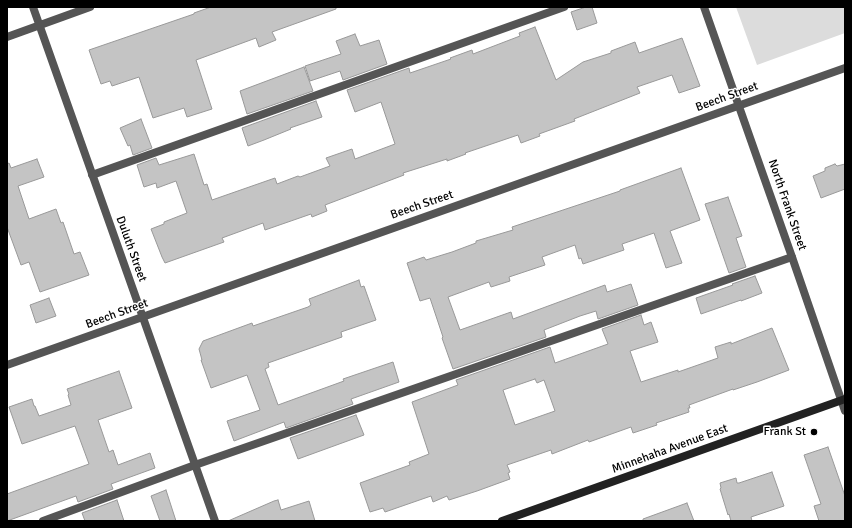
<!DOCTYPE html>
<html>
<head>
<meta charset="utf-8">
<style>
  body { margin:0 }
  #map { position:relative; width:852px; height:528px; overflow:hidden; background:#fff; font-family:Signika,sans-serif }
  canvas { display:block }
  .frame { position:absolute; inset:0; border:8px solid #000; pointer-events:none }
</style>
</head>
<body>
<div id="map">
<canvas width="852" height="528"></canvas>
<div class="frame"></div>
</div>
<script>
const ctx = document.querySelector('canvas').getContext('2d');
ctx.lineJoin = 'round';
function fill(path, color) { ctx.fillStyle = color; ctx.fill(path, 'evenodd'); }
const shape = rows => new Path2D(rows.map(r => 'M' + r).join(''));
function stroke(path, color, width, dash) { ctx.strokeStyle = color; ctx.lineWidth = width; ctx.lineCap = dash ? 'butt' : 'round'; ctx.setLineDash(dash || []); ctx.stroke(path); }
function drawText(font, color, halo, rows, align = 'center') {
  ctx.font = font + ' Signika,sans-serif'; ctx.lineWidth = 3; ctx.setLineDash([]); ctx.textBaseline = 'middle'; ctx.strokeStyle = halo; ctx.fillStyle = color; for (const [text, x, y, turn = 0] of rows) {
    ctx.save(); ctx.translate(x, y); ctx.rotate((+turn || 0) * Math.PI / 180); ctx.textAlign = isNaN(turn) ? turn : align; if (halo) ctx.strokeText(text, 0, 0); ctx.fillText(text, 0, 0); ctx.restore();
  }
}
fill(shape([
  [736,7,845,7,845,33,757,65]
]), '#dcdcdc');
const building = shape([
  [211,7,336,7,336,9,272,32,276,40,259,47,256,38,196,60,212,109,187,117,184,108,153,118,139,77,112,86,110,81,101,84,89,50,194,14,194,13,211,7],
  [586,7,592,7,597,23,577,30,571,12,586,7],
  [535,27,556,80,583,62,611,53,611,51,635,42,639,53,682,38,700,86,679,93,672,75,637,87,640,93,574,119,575,121,539,134,540,136,521,143,518,135,465,153,466,154,447,161,447,159,403,173,404,175,325,205,327,211,312,217,311,214,265,230,263,223,222,238,224,242,165,263,162,257,151,229,164,224,164,222,187,213,176,181,157,188,156,183,144,187,137,165,156,158,159,165,194,154,204,185,207,184,212,200,275,178,277,184,298,176,300,177,330,166,326,158,352,149,355,159,395,144,381,102,355,112,347,90,409,68,410,73,451,59,450,58,472,50,473,54,520,36,519,33,535,27],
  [355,34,360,46,379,40,387,64,343,80,340,71,310,81,305,66,341,54,336,41,355,34],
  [304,67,313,91,247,114,240,91,304,67],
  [316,101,322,117,290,128,291,129,264,140,248,146,242,128,316,101],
  [141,119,152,148,133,155,130,145,128,146,120,128,141,119],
  [37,159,44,177,18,186,29,219,56,209,61,223,63,222,74,254,80,252,89,275,40,292,29,262,21,265,7,227,7,164,9,163,11,168,37,159],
  [835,164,837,166,845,164,845,189,821,198,813,176,825,171,825,168,835,164],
  [681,168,700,220,670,231,682,263,666,268,654,233,622,244,624,250,583,264,581,258,579,259,575,245,542,257,545,265,509,277,510,281,491,287,489,282,448,297,460,330,511,312,513,319,605,285,607,292,631,284,638,305,598,319,596,311,580,316,544,330,546,337,453,369,442,338,443,337,430,298,420,301,407,263,424,257,426,260,452,252,476,243,476,241,513,230,512,227,620,191,620,190,681,168],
  [728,197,742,236,736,238,746,267,729,273,705,204,728,197],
  [755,276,762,293,741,301,741,300,701,314,696,298,733,285,732,284,755,276],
  [359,280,361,287,364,286,376,320,341,332,342,337,268,363,269,367,265,369,278,405,344,381,343,379,393,362,399,382,351,399,353,404,286,428,284,422,234,441,227,421,260,410,247,375,211,388,201,360,202,360,199,349,203,341,252,323,253,326,308,307,311,305,309,299,359,280],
  [49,298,56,316,36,323,30,305,49,298],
  [641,315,644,325,651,322,658,342,630,351,641,382,678,370,678,372,718,358,715,347,731,342,731,344,772,328,789,370,757,382,733,390,733,389,689,405,690,408,688,408,689,412,656,423,657,425,633,433,631,427,589,442,588,440,552,454,551,450,507,465,510,472,508,473,510,479,477,491,449,500,447,496,433,502,431,496,385,512,383,508,370,512,360,483,410,465,409,462,429,454,412,402,458,385,456,380,550,347,555,363,608,344,602,329,641,315],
  [535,379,537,383,544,380,555,411,515,425,503,390,535,379],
  [119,371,132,408,98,420,109,452,113,450,118,465,150,453,155,468,111,484,113,489,78,502,76,496,7,521,7,494,89,464,75,426,22,444,9,407,32,399,34,406,35,406,39,416,71,405,68,395,69,394,67,389,119,371],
  [356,415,364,435,298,459,290,438,356,415],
  [828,447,845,496,845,521,819,521,814,506,821,504,804,455,828,447],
  [772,472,784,506,751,517,752,521,731,521,729,514,728,515,720,489,721,488,720,483,736,478,737,483,739,483,772,472],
  [166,490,176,521,160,521,151,496,166,490],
  [117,500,124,521,85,521,82,513,117,500],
  [278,500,281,510,309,501,315,521,228,521,274,501,278,500],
  [687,503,694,521,643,521,643,519,687,503]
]);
fill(building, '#c4c4c4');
stroke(building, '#999', 1);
stroke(shape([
  [92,175,564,7],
  [43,521,195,465,792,257]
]), '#555', 8);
stroke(shape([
  [33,7,215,521],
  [704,7,792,257,845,411],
  [7,37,90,7],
  [7,365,845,68]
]), '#555', 8);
stroke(shape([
  [502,521,845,399]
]), '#222', 8);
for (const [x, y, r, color] of [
  [814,432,4,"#000"]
]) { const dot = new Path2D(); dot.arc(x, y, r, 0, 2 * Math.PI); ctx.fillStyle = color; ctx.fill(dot); stroke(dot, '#fff', 1.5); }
drawText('12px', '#000', '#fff', [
  ["Beech Street",727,97,-20],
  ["Beech Street",422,205,-19],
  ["North Frank Street",787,205,71],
  ["Duluth Street",131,249,70],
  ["Beech Street",117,314,-20],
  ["Minnehaha Avenue East",670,449,-20]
]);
drawText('12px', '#000', '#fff', [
  ["Frank St",806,432]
], 'right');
</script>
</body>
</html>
